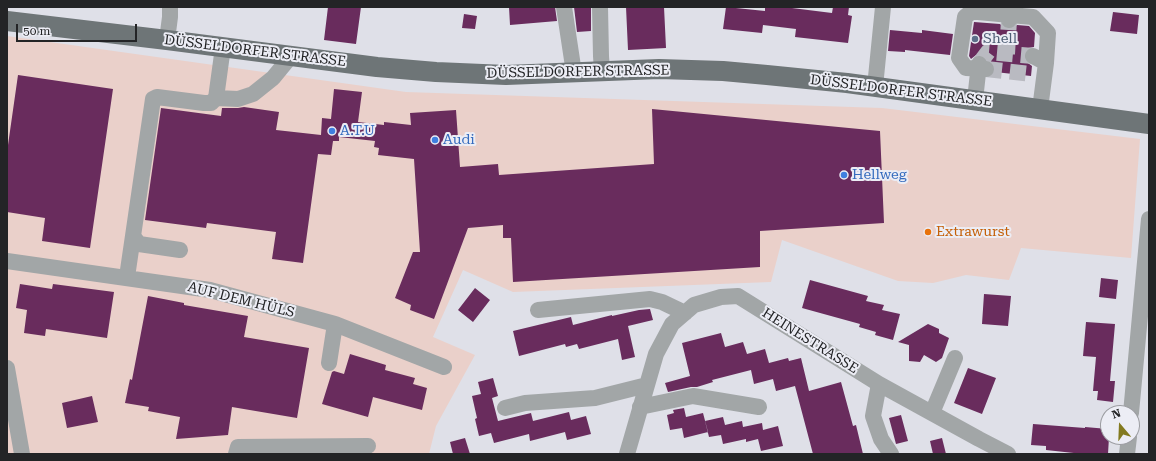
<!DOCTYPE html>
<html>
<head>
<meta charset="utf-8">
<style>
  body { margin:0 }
  #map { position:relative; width:1156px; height:461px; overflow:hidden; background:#dfe0e8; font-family:"Roboto Serif",serif }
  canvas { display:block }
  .frame { position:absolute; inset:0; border:8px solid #232426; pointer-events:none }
  .north { position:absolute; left:1100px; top:405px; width:40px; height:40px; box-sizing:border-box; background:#ecedf5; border:1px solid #9c9da2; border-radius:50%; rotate:341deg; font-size:11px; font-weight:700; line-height:16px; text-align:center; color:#232426 }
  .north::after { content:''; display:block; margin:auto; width:14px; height:18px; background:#837a20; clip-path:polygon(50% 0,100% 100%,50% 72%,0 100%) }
  .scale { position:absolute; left:16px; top:24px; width:121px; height:18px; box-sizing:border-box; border:2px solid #232426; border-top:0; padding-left:5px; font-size:12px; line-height:14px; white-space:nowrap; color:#232426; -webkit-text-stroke:3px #ecedf5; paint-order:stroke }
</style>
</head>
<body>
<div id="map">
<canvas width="1156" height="461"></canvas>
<div class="frame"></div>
<div class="north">N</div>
<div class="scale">50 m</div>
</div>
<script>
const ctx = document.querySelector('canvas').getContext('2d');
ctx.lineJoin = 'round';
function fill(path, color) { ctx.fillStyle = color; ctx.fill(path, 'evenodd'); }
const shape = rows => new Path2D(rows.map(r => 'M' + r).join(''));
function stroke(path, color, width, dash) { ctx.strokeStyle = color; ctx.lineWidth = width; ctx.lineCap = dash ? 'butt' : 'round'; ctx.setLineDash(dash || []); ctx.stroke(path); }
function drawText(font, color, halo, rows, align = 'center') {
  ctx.font = font + ' "Roboto Serif",serif'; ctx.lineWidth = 4; ctx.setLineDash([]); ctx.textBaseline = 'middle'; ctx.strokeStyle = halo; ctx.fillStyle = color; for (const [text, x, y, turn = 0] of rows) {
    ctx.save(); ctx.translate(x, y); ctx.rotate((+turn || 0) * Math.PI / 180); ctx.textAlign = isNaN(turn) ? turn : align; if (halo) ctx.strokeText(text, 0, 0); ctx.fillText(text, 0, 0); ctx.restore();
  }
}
fill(shape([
  [7,36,406,92,882,108,1140,139,1131,258,1021,248,1009,280,966,275,933,283,898,281,782,240,771,282,513,292,463,270,433,337,475,355,436,426,429,454,7,454]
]), '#ead0ca');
fill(shape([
  [328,7,361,7,356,44,324,40],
  [509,7,555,7,557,21,510,25],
  [574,7,591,7,591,31,577,32],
  [626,7,664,7,666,48,628,50],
  [726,7,765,11,765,7,784,7,832,13,833,7,849,7,848,15,852,16,848,43,795,37,796,29,763,25,762,33,723,29],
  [1113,12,1139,15,1137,34,1110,31],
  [464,14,477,16,475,29,462,28],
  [974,22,1000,24,1003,27,1008,29,1012,29,1017,25,1029,26,1035,33,1034,47,1028,48,1025,51,1024,56,1025,61,1032,66,1031,76,995,72,995,65,986,58,987,53,983,56,976,55,971,59,969,56],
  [890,30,922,33,922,30,953,34,950,55,905,50,905,52,888,51],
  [18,75,113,89,90,248,42,241,45,218,7,212,7,152],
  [334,89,362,92,358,122,384,125,384,122,411,125,410,113,456,110,460,167,498,164,499,175,654,164,652,109,880,131,884,223,760,231,760,267,513,282,511,238,503,238,503,225,468,228,434,319,410,310,411,305,395,298,413,252,420,252,414,159,378,155,379,148,374,147,375,141,339,137,339,141,333,141,331,155,318,154,303,263,272,259,276,232,207,223,206,228,145,220,161,108,221,116,222,108,238,108,244,107,279,112,276,130,321,135,322,118,331,119],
  [1101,278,1118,280,1116,299,1099,297],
  [810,280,868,296,866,301,884,305,882,310,900,314,893,340,875,335,876,332,859,327,860,324,802,308],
  [20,284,52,289,53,284,114,292,107,338,46,329,45,336,24,333,27,310,16,308],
  [475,288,490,300,473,322,458,310],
  [984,294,1011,296,1008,326,982,324],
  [148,296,184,303,184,305,248,316,244,337,309,348,297,418,232,407,228,435,176,439,180,417,148,411,149,407,125,403,130,379,132,380],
  [650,309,653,320,628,326,635,357,622,360,618,339,579,349,577,344,566,347,565,344,519,356,513,331,571,317,573,325,612,315,612,316,639,310],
  [1086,322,1115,324,1110,381,1115,381,1113,402,1097,400,1098,391,1093,391,1096,357,1083,356],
  [928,324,939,329,939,333,949,338,942,358,936,362,924,355,920,362,909,361,909,345,898,342],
  [721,333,725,347,743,342,747,354,765,349,769,363,788,358,789,361,801,358,809,391,841,382,853,426,856,425,863,454,813,454,795,386,776,391,773,379,754,384,751,370,712,380,713,382,697,387,691,387,668,392,665,383,690,376,682,343],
  [350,354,386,365,385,370,415,378,413,384,427,388,422,410,373,397,368,417,322,404,332,372,334,371,344,374],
  [968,368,996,378,982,414,954,403],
  [493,378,498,396,492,398,498,421,531,413,533,421,569,412,571,420,586,416,591,434,567,440,565,432,530,441,529,434,494,443,491,433,479,436,475,419,477,418,472,396,481,394,478,382],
  [92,396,98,422,67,428,62,403],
  [684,408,686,417,703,413,708,432,684,438,682,428,670,430,667,415,674,413,673,410],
  [901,415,908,441,896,444,889,418],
  [723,417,725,425,742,421,743,427,762,423,763,430,778,426,783,446,761,451,758,439,746,442,746,439,723,444,721,435,709,437,705,421],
  [1033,424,1085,428,1085,427,1108,429,1109,437,1108,454,1083,454,1046,450,1046,446,1031,445],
  [465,438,470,454,453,454,450,442],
  [942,438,946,454,933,454,930,441]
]), '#692c5d');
stroke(shape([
  [1007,54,1009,20],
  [979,64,988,52,1033,56],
  [986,69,1031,74]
]), '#b9bac1', 16, [16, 8]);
stroke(shape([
  [564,7,574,73],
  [600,7,601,56,602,71],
  [1010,15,1033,17,1048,33,1046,63],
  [167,40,170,17,170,7],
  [1033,56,1046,63,1040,109],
  [986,69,966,68,959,58,965,17,971,12,978,12,1010,15,1009,20],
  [875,87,883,7],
  [216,98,238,99,253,94,273,78,291,56],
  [975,100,979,64],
  [180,250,139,244,133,236,153,99,157,97,204,103,211,103,216,98,223,47],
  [7,261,210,290,335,324,444,367],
  [127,277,133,236],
  [538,310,650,299,662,302,685,313],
  [329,363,335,324],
  [7,368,22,454],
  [879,384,873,416,881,439,891,454],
  [640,407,693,396,759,407],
  [505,408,525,403,595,398,647,385],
  [932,413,955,358],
  [1131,413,1149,219],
  [236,454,238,447,368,446],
  [627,454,656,354,672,324,694,305,721,297,738,296,879,384,979,439,1008,454],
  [1127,454,1129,437]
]), '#a2a6a7', 16);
stroke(shape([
  [7,21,167,40,377,67,436,72,506,75,659,69,723,71,767,75,847,83,1149,124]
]), '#6e7577', 20);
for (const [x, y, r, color] of [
  [975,39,4,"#5c6f8a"],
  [332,131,4,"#3f7fe0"],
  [435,140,4,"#3f7fe0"],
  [844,175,4,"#3f7fe0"],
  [928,232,4,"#e8710a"]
]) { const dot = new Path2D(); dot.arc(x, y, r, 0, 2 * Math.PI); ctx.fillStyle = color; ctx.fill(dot); stroke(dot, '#ecedf5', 1.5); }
drawText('14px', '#4e5e75', '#ecedf5', [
  ["Shell",983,39]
], 'left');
drawText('14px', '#232426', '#ecedf5', [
  ["DÜSSELDORFER STRASSE",255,51,7],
  ["DÜSSELDORFER STRASSE",578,72,-1],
  ["DÜSSELDORFER STRASSE",901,91,7],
  ["AUF DEM HÜLS",241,300,14],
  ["HEINESTRASSE",810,341,32]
]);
drawText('14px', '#366cbe', '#ecedf5', [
  ["A.T.U",340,131],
  ["Audi",443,140],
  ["Hellweg",852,175]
], 'left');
drawText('14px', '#c56008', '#ecedf5', [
  ["Extrawurst",936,232]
], 'left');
</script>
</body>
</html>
